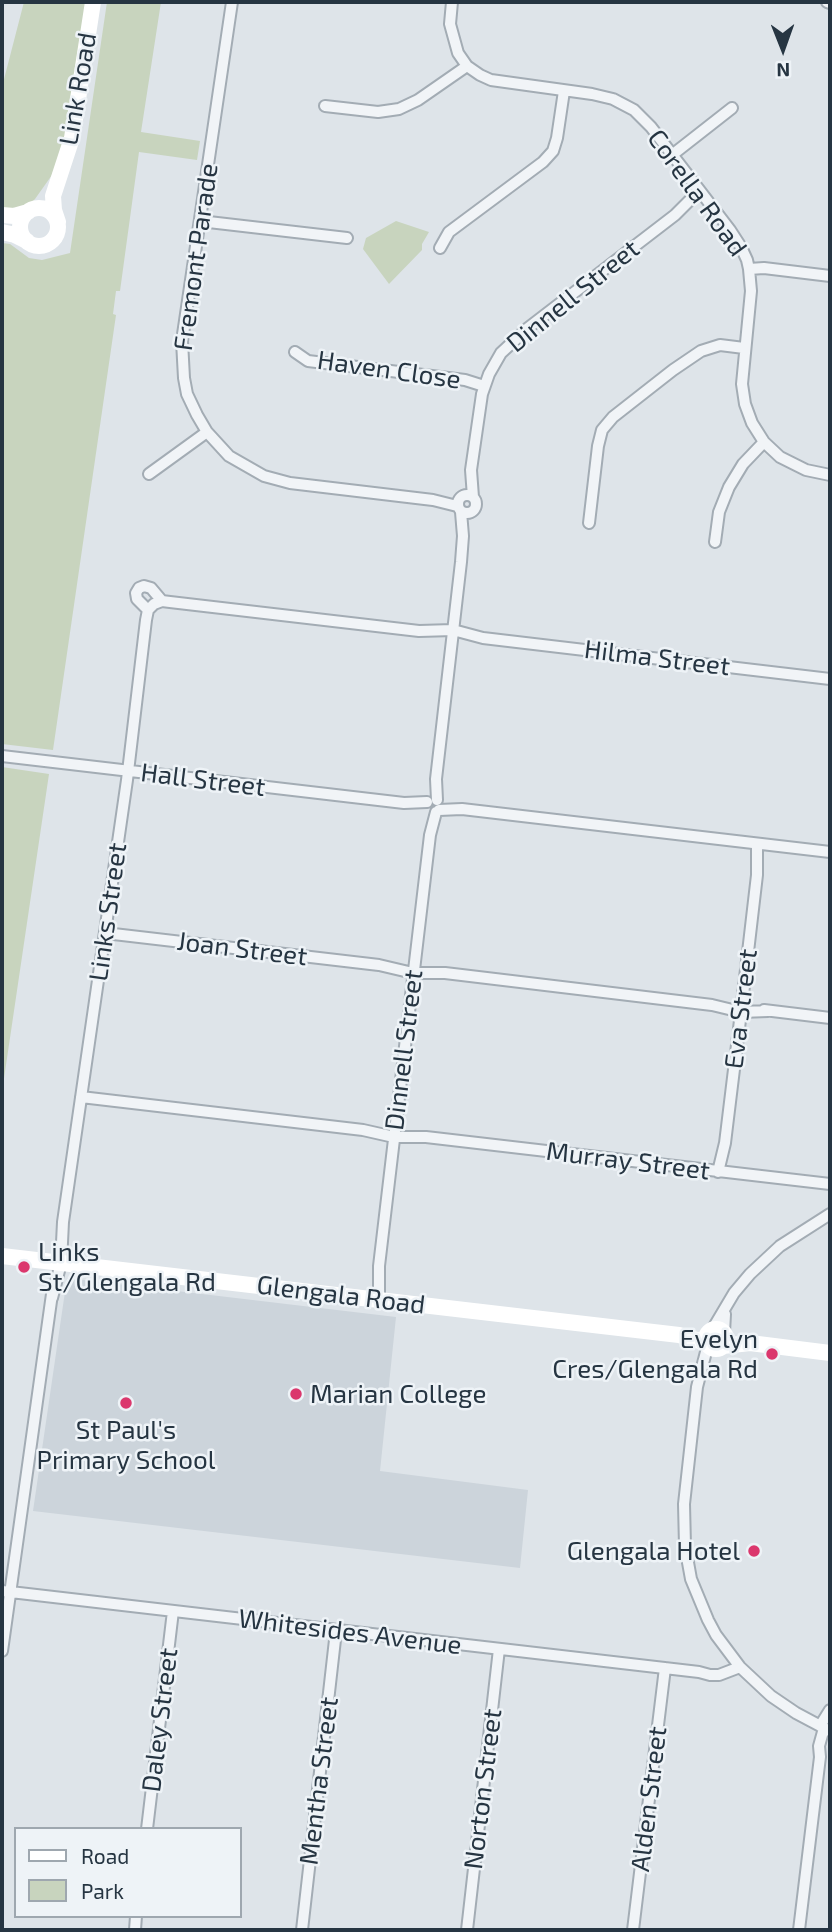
<!DOCTYPE html>
<html>
<head>
<meta charset="utf-8">
<style>
  body { margin:0 }
  #map { position:relative; width:832px; height:1932px; overflow:hidden; background:#dee4e9; font-family:"Exo 2",sans-serif }
  canvas { display:block }
  .frame { position:absolute; inset:0; border:4px solid #263542; pointer-events:none }
  .legend { position:absolute; left:14px; top:1827px; width:228px; height:91px; box-sizing:border-box; background:#eef3f7; border:2px solid #9ea7af; margin:0; padding:9px 12px; list-style:none; font-size:21px; color:#263542 }
  .legend li { display:flex; align-items:center; gap:14px; height:35px }
  .legend b { width:35px; border:2px solid #9ea7af }
  .north { position:absolute; left:748px; top:14px; width:70px; height:70px; -webkit-text-stroke:5px #eef3f7; paint-order:stroke; rotate:179deg; font-size:19px; font-weight:700; line-height:28px; text-align:center; color:#263542 }
  .north::after { content:''; display:block; margin:auto; width:24px; height:32px; background:#263542; clip-path:polygon(50% 0,100% 100%,50% 72%,0 100%) }
</style>
</head>
<body>
<div id="map">
<canvas width="832" height="1932"></canvas>
<div class="frame"></div>
<ul class="legend">
<li><b style="height:9px;background:#fff"></b>Road</li>
<li><b style="height:19px;background:#c8d4be"></b>Park</li>
</ul>
<div class="north">N</div>
</div>
<script>
const ctx = document.querySelector('canvas').getContext('2d');
ctx.lineJoin = 'round';
function fill(path, color) { ctx.fillStyle = color; ctx.fill(path, 'evenodd'); }
const shape = rows => new Path2D(rows.map(r => 'M' + r).join(''));
function stroke(path, color, width, dash) { ctx.strokeStyle = color; ctx.lineWidth = width; ctx.lineCap = dash ? 'butt' : 'round'; ctx.setLineDash(dash || []); ctx.stroke(path); }
function drawText(font, color, halo, rows, align = 'center') {
  ctx.font = font + ' "Exo 2",sans-serif'; ctx.lineWidth = 5; ctx.setLineDash([]); ctx.textBaseline = 'middle'; ctx.strokeStyle = halo; ctx.fillStyle = color; for (const [text, x, y, turn = 0] of rows) {
    ctx.save(); ctx.translate(x, y); ctx.rotate((+turn || 0) * Math.PI / 180); ctx.textAlign = isNaN(turn) ? turn : align; if (halo) ctx.strokeText(text, 0, 0); ctx.fillText(text, 0, 0); ctx.restore();
  }
}
fill(shape([
  [67,1278,396,1317,380,1471,528,1490,520,1568,33,1511]
]), '#ccd4db');
fill(shape([
  [24,2,87,2,67,132,52,175,35,199,28,206,21,209,2,208,2,87],
  [107,2,161,2,141,132,200,141,197,160,139,152,120,291,116,291,113,314,116,315,53,750,2,744,2,243,10,244,29,258,42,260,70,253],
  [396,221,429,232,422,244,422,250,389,284,363,249,366,238],
  [2,767,49,774,2,1092]
]), '#c8d4be');
const street = shape([
  [232,2,182,341,184,378,187,394,197,415,207,432,229,456,264,476,290,483,433,500,457,506],
  [452,2,450,24,458,53,467,66,480,75,491,80,592,94,613,99,634,110,651,127,730,230,741,247,747,260,749,269,751,291,742,384,745,404,752,423,764,442,780,457,806,470,830,475],
  [827,2,830,3],
  [325,106,378,112,399,109,418,100,467,66],
  [672,155,732,108],
  [200,221,347,238],
  [440,248,449,232,543,162,553,151,557,138,564,91],
  [749,269,764,268,830,276],
  [295,352,308,361,465,380,484,386],
  [149,474,207,432],
  '458 504a9 9 0 1 1 18 0a9 9 0 1 1-18 0Z',
  [473,497,471,470,482,394,489,374,501,353,528,328,675,215,699,191],
  [589,523,598,446,602,430,613,417,673,370,701,351,720,345,744,348],
  [715,542,719,512,729,487,743,464,764,442],
  [148,610,137,599,136,593,139,588,144,586,151,588,162,601],
  [2,756,404,803,427,802],
  [437,800,436,779,461,562,463,536,461,512],
  [439,810,462,809,830,852],
  [105,933,379,965,413,973,445,973,712,1005,741,1012,768,1011],
  [764,1010,830,1018],
  [81,1097,363,1130,394,1137,426,1137,830,1184],
  [718,1172,725,1143,741,1012,757,875,757,844],
  [52,1298,61,1263,63,1222,127,780,146,620,148,610,154,604,162,601,170,602,419,631,453,630,483,638,830,679],
  [379,1300,379,1266,430,835,436,812],
  [712,1330,734,1293,750,1274,780,1246,830,1214],
  [724,1333,725,1314],
  [708,1344,697,1387,684,1504,685,1546,691,1579,708,1620,716,1635,740,1667,771,1696,796,1713,830,1731],
  [2,1591,699,1672,710,1675,719,1675,740,1667],
  [2,1651,52,1294],
  [820,1726,830,1710],
  [147,1829,173,1611],
  [135,1930,136,1916],
  [302,1930,336,1631],
  [467,1930,499,1649],
  [633,1930,665,1668],
  [799,1930,820,1757,819,1746,824,1728]
]);
stroke(street, '#a3acb4', 14);
stroke(street, '#f1f4f7', 10);
stroke(shape([
  '20 227a19 19 0 1 1 38 0a19 19 0 1 1-38 0Z',
  [2,215,14,216,28,212],
  [58,222,54,210,53,196,72,138,93,2],
  [2,232,15,235,27,241],
  [2,1256,679,1335,707,1343],
  '706 1339a10 10 0 1 1 20 0a10 10 0 1 1-20 0Z',
  [723,1346,750,1343,830,1353]
]), '#fff', 16);
for (const [x, y, r, color] of [
  [24,1267,7,"#db376d"],
  [772,1354,7,"#db376d"],
  [296,1394,7,"#db376d"],
  [126,1403,7,"#db376d"],
  [754,1551,7,"#db376d"]
]) { const dot = new Path2D(); dot.arc(x, y, r, 0, 2 * Math.PI); ctx.fillStyle = color; ctx.fill(dot); stroke(dot, '#eef3f7', 2.5); }
drawText('26px', '#263542', '#eef3f7', [
  ["Link Road",78,89,-80],
  ["Corella Road",697,193,54],
  ["Fremont Parade",196,257,-82],
  ["Dinnell Street",573,296,-39],
  ["Haven Close",389,370,8],
  ["Hilma Street",657,658,7],
  ["Hall Street",203,780,7],
  ["Links Street",108,912,-82],
  ["Joan Street",242,949,7],
  ["Eva Street",741,1009,-83],
  ["Dinnell Street",404,1050,-83],
  ["Murray Street",628,1161,7],
  ["Glengala Road",341,1295,7],
  ["Whitesides Avenue",350,1632,7],
  ["Daley Street",160,1720,-83],
  ["Mentha Street",319,1781,-83],
  ["Norton Street",483,1789,-83],
  ["Alden Street",649,1799,-83]
]);
drawText('26px', '#263542', '#eef3f7', [
  ["Links",38,1252],
  ["St/Glengala Rd",38,1282],
  ["Evelyn",758,1339,"right"],
  ["Cres/Glengala Rd",758,1369,"right"],
  ["Marian College",310,1394],
  ["St Paul's",126,1430,"center"],
  ["Primary School",126,1460,"center"],
  ["Glengala Hotel",740,1551,"right"]
], 'left');
</script>
</body>
</html>
